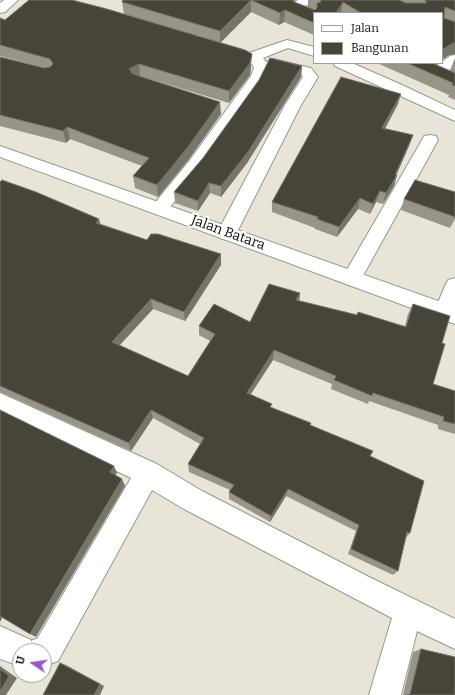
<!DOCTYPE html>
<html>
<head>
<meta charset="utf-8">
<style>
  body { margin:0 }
  #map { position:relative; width:455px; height:695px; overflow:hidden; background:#e8e5d8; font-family:Bitter,serif }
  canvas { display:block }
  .legend { position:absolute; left:313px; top:12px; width:130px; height:52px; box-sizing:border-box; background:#fff; border:1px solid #9f9f9d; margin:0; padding:5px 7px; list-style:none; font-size:12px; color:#0f0e0a }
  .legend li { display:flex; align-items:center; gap:8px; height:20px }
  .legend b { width:20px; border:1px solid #9f9f9d }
  .north { position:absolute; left:12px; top:643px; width:40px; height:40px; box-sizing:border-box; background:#fff; border:1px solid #9f9f9d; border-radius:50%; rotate:283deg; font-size:11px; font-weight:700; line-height:16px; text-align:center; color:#0f0e0a }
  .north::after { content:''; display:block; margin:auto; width:14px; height:18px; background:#9a56cb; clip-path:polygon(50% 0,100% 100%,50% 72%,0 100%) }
</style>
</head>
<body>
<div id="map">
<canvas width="455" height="695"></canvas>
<ul class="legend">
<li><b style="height:5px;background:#fff"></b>Jalan</li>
<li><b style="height:11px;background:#474439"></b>Bangunan</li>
</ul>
<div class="north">U</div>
</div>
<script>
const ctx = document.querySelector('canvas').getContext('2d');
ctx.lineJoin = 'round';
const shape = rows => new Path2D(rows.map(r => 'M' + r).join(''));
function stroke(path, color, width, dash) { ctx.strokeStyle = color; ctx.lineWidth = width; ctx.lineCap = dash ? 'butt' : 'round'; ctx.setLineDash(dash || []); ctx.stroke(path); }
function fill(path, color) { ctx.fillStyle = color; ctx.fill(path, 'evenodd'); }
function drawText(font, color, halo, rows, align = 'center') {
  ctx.font = font + ' Bitter,serif'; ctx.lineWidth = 4; ctx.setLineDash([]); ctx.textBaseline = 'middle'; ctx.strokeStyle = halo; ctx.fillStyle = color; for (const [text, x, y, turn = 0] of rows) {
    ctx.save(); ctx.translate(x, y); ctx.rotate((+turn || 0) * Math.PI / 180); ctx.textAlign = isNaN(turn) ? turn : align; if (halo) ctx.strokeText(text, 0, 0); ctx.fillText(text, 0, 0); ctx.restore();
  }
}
const minor = shape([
  [4,0,18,0,5,12,0,13,0,3,4,0],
  [298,0,313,0,305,7,318,13,314,13,314,20,293,12,290,6,298,0],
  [287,40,314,47,314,56,288,48,263,58,266,62,273,59,311,68,318,77,301,105,234,238,227,240,220,238,217,233,285,105,303,77,301,74,268,66,265,76,202,168,166,212,160,214,154,212,151,208,154,204,190,160,251,76,254,68,253,65,219,53,217,50,219,47,224,46,249,53,287,40],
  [455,55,455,66,442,75,437,76,432,75,430,72,432,69,450,56,455,55],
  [333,63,352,63,402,85,455,110,455,121,335,66,333,63],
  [430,135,436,136,438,140,359,283,352,286,345,283,342,278,345,273,422,140,424,136,430,135],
  [455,278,455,313,452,318,445,320,438,318,434,312,445,286,448,280,455,278],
  [0,393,157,464,202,491,369,577,455,619,455,649,417,631,401,695,369,695,392,618,184,509,152,490,58,661,44,666,44,651,20,651,20,666,0,659,0,626,31,640,32,643,32,640,37,639,131,478,0,414,0,393]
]);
const tertiary = shape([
  [0,146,455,307,455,324,0,157,0,146]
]);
stroke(minor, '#9a978b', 2);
stroke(tertiary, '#9a978b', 2);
fill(minor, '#fff');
fill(tertiary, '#fff');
fill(shape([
  [123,0,296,0,294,2,314,9,308,7,308,0,455,0,455,54,449,55,442,60,442,13,314,13,314,35,284,22,279,25,251,12,220,43,124,14,122,2],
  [0,18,5,20,251,66,250,75,229,103,140,76,139,76,221,114,189,159,158,197,135,188,133,176,142,166,70,139,66,143,0,126,0,57,45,68,0,56],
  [455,59,455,100,448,97,449,95,377,63,432,63,450,71,454,60],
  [302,66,301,77,247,163,221,197,210,193,198,211,175,203,174,192],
  [398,104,385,129,413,135,409,146,396,175,394,186,383,204,376,202,370,214,358,209,337,237,315,229,315,228,272,212,272,202],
  [0,182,101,224,221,265,185,321,153,309,120,345,188,376,210,341,199,335,199,326,250,322,300,293,299,301,405,326,408,314,413,304,442,343,433,384,455,391,455,434,438,429,438,425,369,401,368,404,331,389,332,384,273,360,251,394,271,407,311,425,370,456,410,533,406,538,398,571,393,575,348,554,356,531,286,496,270,522,229,499,229,492,230,490,189,472,188,464,200,444,153,418,131,451,0,392],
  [455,192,455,219,450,228,401,210,404,199],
  [421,649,455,695,403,695,413,652]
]), '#989488');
fill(shape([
  [251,0,251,12,220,43,220,31],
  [343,2,341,13,336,13],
  [285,10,284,22,279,25,280,13],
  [453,43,455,43,455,54,449,55,442,60,442,50],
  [252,54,251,66,250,75,229,103,229,91],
  [139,64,140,76,131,81,129,69],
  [302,66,301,77,247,163,221,197,221,186],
  [401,94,398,104,379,139,382,128],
  [220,102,221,114,189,159,158,197,157,185],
  [67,127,70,139,66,143,63,131],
  [413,135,409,146,395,178,397,175,394,186,383,204,386,193],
  [209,183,210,193,198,211,198,201],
  [380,191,376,202,370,214,373,204],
  [360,198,358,209,337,237,339,227],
  [99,219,102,229,96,223],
  [221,254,221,265,185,321,184,312],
  [300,293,299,303,296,300],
  [151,299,153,309,114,351,112,342],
  [274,350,273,360,246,401,247,393],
  [151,410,153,418,131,451,129,443],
  [114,466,117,473,113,479,110,472],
  [122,479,125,486,36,637,30,634],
  [288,489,286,496,270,522,271,516],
  [0,616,3,617,0,622],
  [60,663,66,665,104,686,100,695,94,695],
  [0,666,17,678,6,695,0,695]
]), '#777469');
const building = shape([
  [29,0,72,0,107,9,245,50,252,54,250,63,229,91,139,64,129,69,133,74,220,102,188,147,157,185,133,176,149,158,67,127,63,131,0,115,0,57,44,68,50,67,53,64,50,59,0,45,0,18,5,20,29,0],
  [123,0,293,0,294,2,315,10,317,8,317,3,321,2,320,0,399,0,406,3,426,3,425,0,455,0,455,11,445,7,444,18,455,22,455,43,453,43,442,50,442,13,361,13,343,2,336,13,314,13,314,23,285,10,280,13,251,0,220,31,122,2,123,0],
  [270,58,302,66,248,152,221,186,209,183,198,201,174,192,203,158,259,80,270,58],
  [407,63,432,63,455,73,455,86,452,85,453,83,407,63],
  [341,77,401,94,382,128,413,135,395,175,397,175,386,193,380,191,373,204,360,198,339,227,317,219,318,217,272,202,341,77],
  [2,180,36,192,99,219,96,223,147,240,151,234,158,234,221,254,184,312,151,299,112,342,188,376,215,334,199,326,214,304,250,322,269,284,300,293,296,300,357,315,358,312,406,327,413,304,450,316,442,343,445,344,433,384,455,391,455,424,443,421,444,417,373,393,372,396,334,380,336,376,274,350,247,393,272,404,270,407,311,423,310,425,373,451,370,456,424,481,410,533,407,532,398,571,351,549,359,525,288,489,271,516,229,492,234,485,188,464,204,438,151,410,129,443,0,386,0,182,2,180],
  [415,180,455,192,455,217,404,199,415,180],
  [0,410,114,466,110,472,122,479,30,634,0,616,0,410],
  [421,649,455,657,455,695,405,695,410,694,421,649],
  [60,663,100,684,94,695,43,695,60,663],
  [0,669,9,676,0,691,0,669]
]);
fill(building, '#474439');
stroke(building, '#777469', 1);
drawText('14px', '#0f0e0a', '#fff', [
  ["Jalan Batara",228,233,20]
]);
</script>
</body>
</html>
